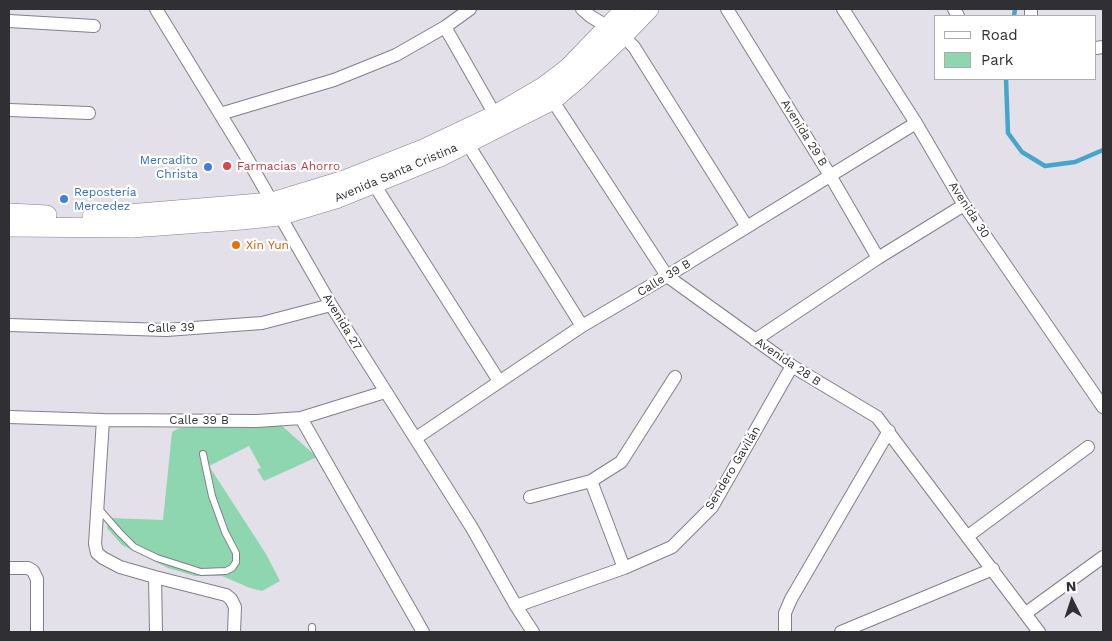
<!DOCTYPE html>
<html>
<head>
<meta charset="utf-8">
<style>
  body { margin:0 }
  #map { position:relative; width:1112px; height:641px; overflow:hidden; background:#e3e0ea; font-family:"Work Sans",sans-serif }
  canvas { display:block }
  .frame { position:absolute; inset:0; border:10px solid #302f33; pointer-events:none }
  .legend { position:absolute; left:934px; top:15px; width:162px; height:65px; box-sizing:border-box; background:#fff; border:1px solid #acacad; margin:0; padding:6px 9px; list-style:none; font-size:15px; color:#302f33 }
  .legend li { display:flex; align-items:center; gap:10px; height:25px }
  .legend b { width:25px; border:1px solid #acacad }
  .north { position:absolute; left:1047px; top:576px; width:50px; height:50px; -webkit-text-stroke:4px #fff; paint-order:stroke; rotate:356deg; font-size:14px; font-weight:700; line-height:20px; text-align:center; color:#302f33 }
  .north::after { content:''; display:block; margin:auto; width:18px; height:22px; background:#302f33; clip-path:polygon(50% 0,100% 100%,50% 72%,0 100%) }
</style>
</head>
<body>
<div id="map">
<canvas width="1112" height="641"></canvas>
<div class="frame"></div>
<ul class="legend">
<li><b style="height:6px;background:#fff"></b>Road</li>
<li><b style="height:14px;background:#8dd6b0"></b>Park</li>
</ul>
<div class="north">N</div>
</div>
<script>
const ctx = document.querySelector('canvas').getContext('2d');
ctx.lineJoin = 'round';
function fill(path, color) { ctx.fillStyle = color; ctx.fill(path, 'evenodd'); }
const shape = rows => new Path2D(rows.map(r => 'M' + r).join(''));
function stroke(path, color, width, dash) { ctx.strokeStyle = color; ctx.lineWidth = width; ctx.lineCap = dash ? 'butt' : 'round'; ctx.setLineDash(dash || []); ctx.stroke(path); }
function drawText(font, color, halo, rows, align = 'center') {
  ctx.font = font + ' "Work Sans",sans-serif'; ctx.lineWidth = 4.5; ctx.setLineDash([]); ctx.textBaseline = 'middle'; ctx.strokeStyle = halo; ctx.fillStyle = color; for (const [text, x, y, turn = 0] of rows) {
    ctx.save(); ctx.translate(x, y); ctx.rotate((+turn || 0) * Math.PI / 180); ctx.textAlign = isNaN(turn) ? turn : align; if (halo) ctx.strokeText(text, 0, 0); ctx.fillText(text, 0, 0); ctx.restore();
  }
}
fill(shape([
  [281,425,317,457,264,481,257,469,261,468,249,446,209,466,266,554,280,581,262,591,250,588,222,576,195,576,168,568,122,545,107,528,109,518,163,520,172,432,179,428]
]), '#8dd6b0');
stroke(shape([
  [1014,16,1015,9],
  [1006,79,1008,133,1022,152,1045,166,1075,162,1103,150]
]), '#46a6ca', 4.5);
const lane = shape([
  [98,508,120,533,134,547,157,558,201,572,226,571,232,568,236,562,236,553,225,532,212,496,203,454],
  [312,627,312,632]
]);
const street = shape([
  [156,9,244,153,331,305,472,528,516,606,533,632],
  [582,9,590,16,623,36,634,47,747,227],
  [727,9,831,177,878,258],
  [843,9,916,123,964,205,1103,407],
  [954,9,958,16],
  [1031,9,1031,16],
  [9,21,94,26],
  [445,27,498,120],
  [1096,48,1103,47],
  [549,95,667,276,792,366,877,417,1039,632],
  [9,110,89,113],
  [220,114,334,80,396,55,445,27,470,9],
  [464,138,582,326],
  [370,178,499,381],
  [9,325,166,330,262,323,331,305],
  [755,340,878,258,964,205],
  [9,417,103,420,257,421,301,418,385,392],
  [301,418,423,632],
  [103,420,95,544,97,553,103,558,120,567,155,577,226,595,231,599,235,607,234,632],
  [416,438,582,326,667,276,916,123],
  [591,481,624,568],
  [530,497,591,481,621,462,675,377],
  [968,536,1088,447],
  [9,568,28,568,33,571,37,579,37,632],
  [155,577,156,632],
  [516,606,624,568,672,547,712,507,792,366],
  [1026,613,1103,557],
  [785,632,785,613,791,599,889,431],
  [841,632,993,569]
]);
const secondary = shape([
  [9,213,47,215],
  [92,217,272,202,344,180,423,149,495,115,543,87,568,68,625,9],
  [9,227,132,228,242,220,279,216,336,199,440,157,553,100,578,79,623,36,649,9]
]);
stroke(lane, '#827f88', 8);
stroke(street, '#827f88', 14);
stroke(secondary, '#827f88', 20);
stroke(lane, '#fff', 6);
stroke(street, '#fff', 12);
stroke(secondary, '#fff', 19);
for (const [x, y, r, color] of [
  [227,166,5,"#e0444e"],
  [208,167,5,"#3f7fe0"],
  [64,199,5,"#3f7fe0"],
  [236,245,5,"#e8710a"]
]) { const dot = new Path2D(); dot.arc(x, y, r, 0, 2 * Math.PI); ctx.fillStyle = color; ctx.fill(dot); stroke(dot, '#fff', 2); }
drawText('12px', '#302f33', '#fff', [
  ["Avenida 29 B",804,133,58],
  ["Avenida Santa Cristina",396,173,-23],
  ["Avenida 30",969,210,57],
  ["Calle 39 B",664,278,-31],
  ["Avenida 27",342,322,59],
  ["Calle 39",171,328,-2],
  ["Avenida 28 B",788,362,34],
  ["Calle 39 B",199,420],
  ["Sendero Gavilán",733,468,-59]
]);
drawText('12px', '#366cbe', '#fff', [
  ["Mercadito",198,160],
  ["Christa",198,174],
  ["Repostería",74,192,"left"],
  ["Mercedez",74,206,"left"]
], 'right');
drawText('12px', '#be3a42', '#fff', [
  ["Farmacias Ahorro",237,166]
], 'left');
drawText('12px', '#c56008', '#fff', [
  ["Xin Yun",246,245]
], 'left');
</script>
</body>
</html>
